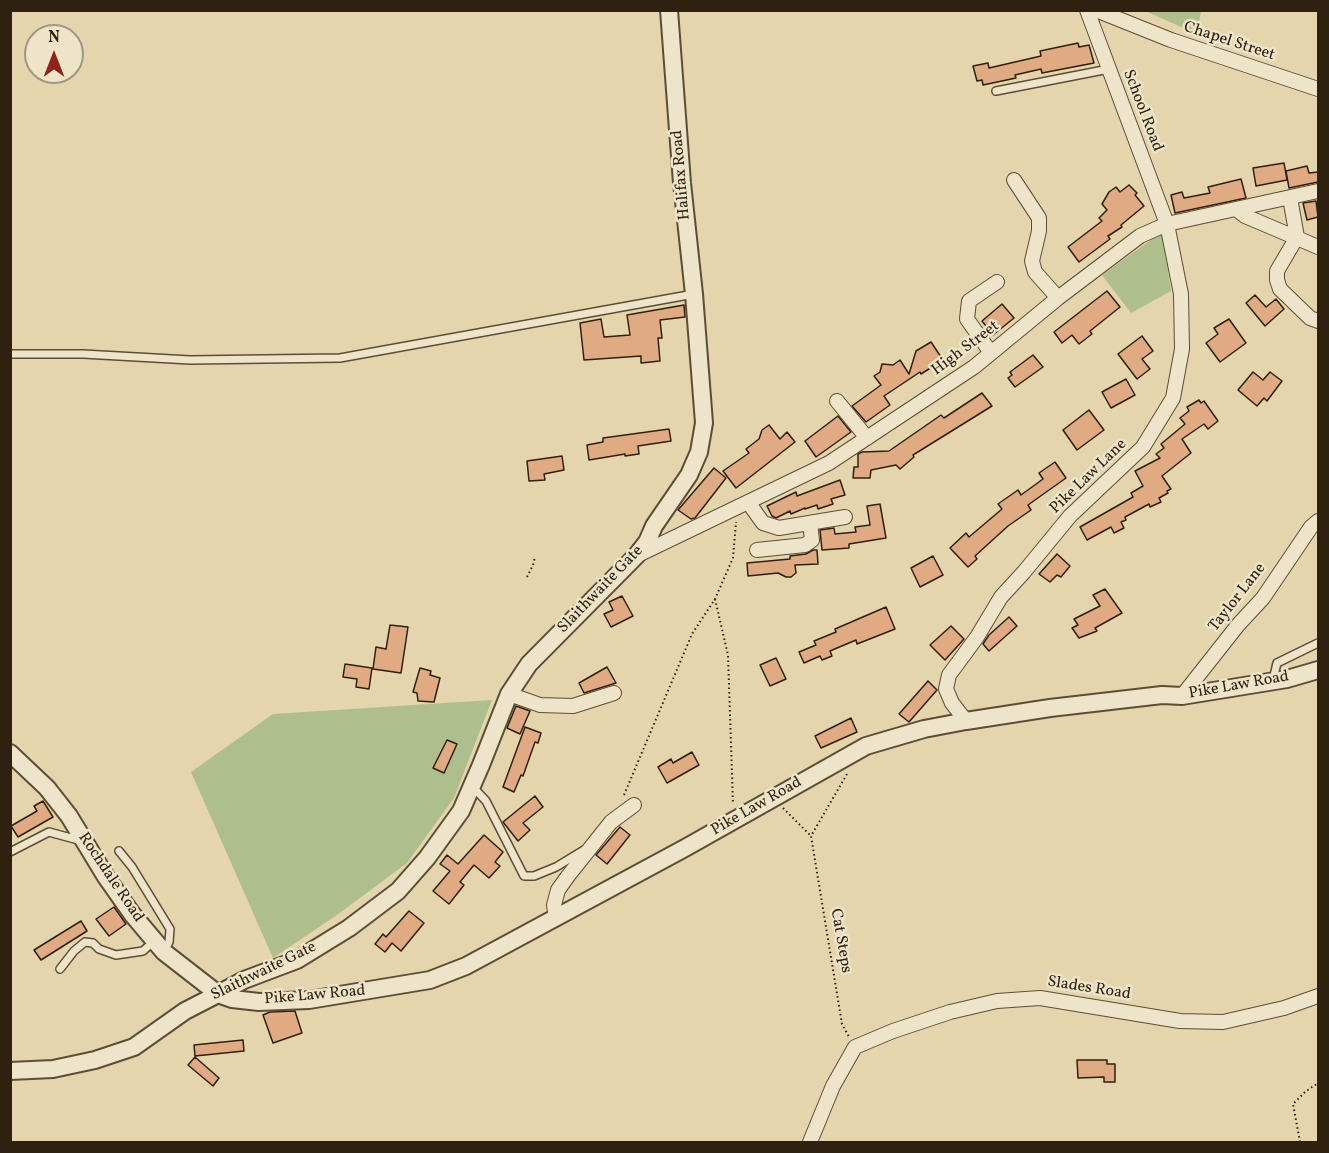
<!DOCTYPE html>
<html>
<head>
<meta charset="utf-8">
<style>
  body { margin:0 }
  #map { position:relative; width:1329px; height:1153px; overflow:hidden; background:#e4d5ac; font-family:Vollkorn,serif }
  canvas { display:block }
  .frame { position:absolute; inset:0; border:12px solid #2e210f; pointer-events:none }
  .north { position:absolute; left:24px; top:24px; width:60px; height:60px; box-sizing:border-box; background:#ede4c9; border:2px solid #a1967f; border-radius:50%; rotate:0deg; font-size:16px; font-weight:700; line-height:24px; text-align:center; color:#2e210f }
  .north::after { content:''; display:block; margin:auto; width:21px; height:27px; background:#8f2418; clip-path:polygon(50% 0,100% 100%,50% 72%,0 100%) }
</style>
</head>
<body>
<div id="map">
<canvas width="1329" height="1153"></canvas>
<div class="frame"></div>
<div class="north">N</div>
</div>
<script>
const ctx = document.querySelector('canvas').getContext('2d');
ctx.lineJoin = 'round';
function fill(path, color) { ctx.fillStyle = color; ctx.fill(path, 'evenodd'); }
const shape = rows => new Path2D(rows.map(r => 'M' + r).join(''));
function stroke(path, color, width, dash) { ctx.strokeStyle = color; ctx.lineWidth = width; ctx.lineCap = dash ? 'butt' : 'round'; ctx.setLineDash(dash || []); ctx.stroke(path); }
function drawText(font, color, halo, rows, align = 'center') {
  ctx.font = font + ' Vollkorn,serif'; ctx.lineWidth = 5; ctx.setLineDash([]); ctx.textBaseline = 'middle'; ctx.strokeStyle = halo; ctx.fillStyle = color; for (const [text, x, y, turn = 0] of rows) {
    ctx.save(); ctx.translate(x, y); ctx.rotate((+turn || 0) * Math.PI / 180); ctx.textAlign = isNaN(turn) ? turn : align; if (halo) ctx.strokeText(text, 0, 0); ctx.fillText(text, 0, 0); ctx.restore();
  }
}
fill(shape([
  [1145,11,1201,11,1197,34],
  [1162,232,1171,291,1131,313,1102,275],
  [492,700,454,798,407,863,337,915,273,958,191,772,273,714]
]), '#afbe8d');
const building = shape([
  [1078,43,1079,47,1089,45,1094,63,1042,73,1041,69,1015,75,1016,78,983,85,982,80,977,81,973,66,988,63,989,68,1041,56,1040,51,1078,43],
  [1284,163,1287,180,1256,186,1253,168,1284,163],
  [1307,166,1309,173,1318,172,1318,182,1289,188,1286,171,1307,166],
  [1241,179,1246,198,1175,213,1171,195,1182,192,1184,198,1210,193,1208,187,1241,179],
  [1129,185,1137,193,1135,195,1144,206,1121,225,1122,227,1108,236,1110,239,1079,262,1068,247,1102,221,1099,218,1107,210,1102,204,1109,192,1116,187,1120,192,1129,185],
  [1316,201,1318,217,1307,220,1303,203,1316,201],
  [1107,291,1120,307,1090,331,1092,334,1079,344,1072,335,1062,343,1054,332,1107,291],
  [1255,295,1266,307,1276,299,1284,309,1265,326,1246,303,1255,295],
  [1002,304,1014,318,993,335,982,321,1002,304],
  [684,305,685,317,660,320,662,338,658,338,660,361,641,363,641,356,584,360,580,323,601,319,604,337,630,335,627,315,684,305],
  [1229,319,1246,343,1220,362,1206,343,1218,334,1214,328,1229,319],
  [1142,336,1153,351,1142,359,1150,369,1137,379,1118,354,1142,336],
  [931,342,943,360,921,374,920,372,884,396,890,405,866,422,852,406,881,385,874,376,880,372,882,364,893,365,900,360,909,374,916,351,931,342],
  [1033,355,1043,367,1015,387,1008,378,1012,375,1010,372,1033,355],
  [1253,372,1263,380,1270,372,1282,381,1267,401,1264,398,1257,406,1238,390,1253,372],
  [1126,379,1135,395,1111,408,1102,392,1126,379],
  [982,393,992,406,913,455,914,457,900,469,896,465,871,470,870,478,853,478,854,467,858,467,858,454,862,452,889,451,941,415,944,418,982,393],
  [1199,400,1201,403,1204,401,1218,421,1208,429,1204,424,1182,439,1191,453,1162,476,1171,489,1167,491,1168,493,1159,498,1161,502,1150,507,1149,504,1125,517,1126,520,1121,522,1124,528,1114,533,1111,527,1087,540,1080,527,1133,497,1131,493,1143,486,1135,471,1160,458,1156,454,1164,448,1161,444,1185,424,1180,418,1189,411,1187,407,1199,400],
  [1089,410,1104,430,1077,450,1063,430,1089,410],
  [838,416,851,432,816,457,805,441,838,416],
  [769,425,780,439,787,432,795,442,736,488,723,471,749,453,746,449,759,439,762,430,769,425],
  [669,429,671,441,638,446,639,454,625,456,625,454,589,460,587,445,603,442,603,438,669,429],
  [562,456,564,470,544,474,545,480,529,481,527,461,562,456],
  [1055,462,1066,478,1028,505,1031,510,1008,526,975,556,977,559,968,567,950,548,966,533,969,537,1002,509,998,504,1018,490,1021,495,1043,479,1039,473,1055,462],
  [714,468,726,478,695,518,691,519,678,510,714,468],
  [840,480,845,495,831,499,833,504,818,509,817,505,805,509,805,508,791,514,790,511,776,518,772,516,767,506,796,492,797,496,840,480],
  [880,504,886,538,849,544,849,548,822,550,820,530,834,528,835,534,856,532,855,527,870,525,867,506,880,504],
  [813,550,817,550,818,564,795,565,796,573,791,577,786,577,778,573,748,576,747,563,790,559,790,556,806,554,813,550],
  [1057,554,1070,566,1061,577,1057,575,1050,582,1039,574,1057,554],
  [933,556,943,575,920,587,911,568,933,556],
  [1105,589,1122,613,1095,628,1097,631,1079,638,1072,628,1078,625,1074,619,1100,606,1093,595,1105,589],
  [622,596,633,616,611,627,604,614,613,610,609,602,622,596],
  [886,607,895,629,857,644,856,640,830,651,832,656,822,660,820,656,804,663,799,652,816,645,814,641,836,632,835,629,886,607],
  [1009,617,1017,626,989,651,983,644,989,635,1009,617],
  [390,625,408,627,401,673,373,669,376,647,386,649,390,625],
  [951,626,964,639,945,660,930,645,951,626],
  [776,658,786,679,770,686,760,665,776,658],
  [345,664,372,668,369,689,356,687,357,679,343,677,345,664],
  [607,667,616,683,584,693,579,683,607,667],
  [420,668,431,671,430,675,440,678,434,702,418,701,417,693,413,692,420,668],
  [928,681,937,690,909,722,899,714,928,681],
  [516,706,530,711,520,734,507,728,516,706],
  [851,718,857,732,821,748,815,736,851,718],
  [525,727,541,733,538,743,535,742,523,776,521,775,514,792,503,787,525,727],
  [447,740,457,744,444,773,433,768,447,740],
  [692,752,699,765,667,783,658,767,671,759,673,763,692,752],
  [535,796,543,807,523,823,530,830,518,841,503,822,535,796],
  [43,801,53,817,18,837,11,826,37,811,34,806,43,801],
  [620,827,630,835,607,864,596,855,620,827],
  [484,835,503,852,495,862,500,866,489,878,474,865,460,882,464,885,449,904,433,891,450,871,440,864,447,855,458,864,484,835],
  [114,907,126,924,109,936,96,919,114,907],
  [409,911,424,923,401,951,392,943,385,952,375,944,383,934,386,937,409,911],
  [81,921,87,931,41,960,34,950,81,921],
  [295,1011,302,1033,273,1043,263,1015,270,1012,295,1011],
  [243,1040,244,1051,195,1056,194,1045,243,1040],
  [195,1057,219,1078,213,1086,188,1065,195,1057],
  [1077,1060,1107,1060,1107,1064,1115,1064,1115,1082,1104,1082,1104,1077,1078,1078,1077,1060]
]);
fill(building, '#e0aa82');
stroke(building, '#2e210f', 1.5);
const service = shape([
  [996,91,1109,69],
  [10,354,83,354,190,360,340,358,694,294],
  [1273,680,1277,663,1318,643],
  [472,786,486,801,524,876,534,876,556,867,584,850],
  [119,851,132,867,170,929,169,942,164,952],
  [10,852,49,832,82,841],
  [60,969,74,951,85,942,93,943,99,949,116,955,143,951,154,941]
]);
const minor = shape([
  [1096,10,1171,40,1318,89],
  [1014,180,1039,218,1039,231,1032,261,1035,272,1058,298],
  [1290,198,1297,237,1277,271,1277,280,1280,289,1310,318,1318,321],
  [1236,209,1245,216,1318,247],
  [991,353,967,319,969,301,997,282],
  [837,401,867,438],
  [748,502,763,523,779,528,845,517],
  [757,550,805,545,812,540,810,523],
  [638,555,829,463,974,367,1058,298,1140,236,1167,224,1318,191],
  [509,694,540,705,573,706,614,693],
  [1182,696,1238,625,1263,598,1311,527,1318,521],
  [966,721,952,703,946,689,949,675,977,637,1001,597,1024,572,1070,516,1143,447,1173,398,1182,349,1181,294,1167,224,1087,10],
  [556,918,554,905,558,890,568,876,611,822,634,805],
  [810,1142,833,1086,855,1047,893,1031,950,1012,997,1001,1040,998,1180,1021,1223,1022,1284,1008,1318,996]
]);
const tertiary = shape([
  [10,753,47,788,69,816,106,877,132,914,164,952,218,994,232,999,259,1002,309,1000,430,980,466,966,685,848,866,746,924,729,966,721,1050,708,1162,695,1182,696,1287,679,1318,670],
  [10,1071,53,1069,95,1060,134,1047,185,1011,218,994,244,980,297,960,349,928,398,891,427,858,461,811,481,765,509,694,529,664,636,556,647,542,654,526,689,475,699,452,704,423,694,294,682,183,669,10]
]);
stroke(service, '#5c4e36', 10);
stroke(minor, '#5c4e36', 16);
stroke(tertiary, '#5c4e36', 20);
stroke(shape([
  [527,577,533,565,535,557],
  [715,599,728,655,733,804],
  [847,774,811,836,842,1024,849,1037],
  [624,795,692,634,715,599,733,558,736,522],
  [783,808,811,836],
  [1300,1142,1293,1104,1305,1092,1318,1083]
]), '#2e210f', 2, [1.5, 3]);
stroke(service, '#ede4c9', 7);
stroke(minor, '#ede4c9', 14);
stroke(tertiary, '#ede4c9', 16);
drawText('16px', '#2e210f', '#ede4c9', [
  ["Chapel Street",1229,42,18],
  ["School Road",1142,111,69],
  ["Halifax Road",682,175,-95],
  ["High Street",966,349,-37],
  ["Pike Law Lane",1089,477,-44],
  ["Slaithwaite Gate",601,590,-46],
  ["Taylor Lane",1238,598,-52],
  ["Pike Law Road",1239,686,-10],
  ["Pike Law Road",757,807,-30],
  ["Rochdale Road",110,878,56],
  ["Cat Steps",840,941,80],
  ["Slaithwaite Gate",264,972,-26],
  ["Slades Road",1089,989,9],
  ["Pike Law Road",315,996,-5]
]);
</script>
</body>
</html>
